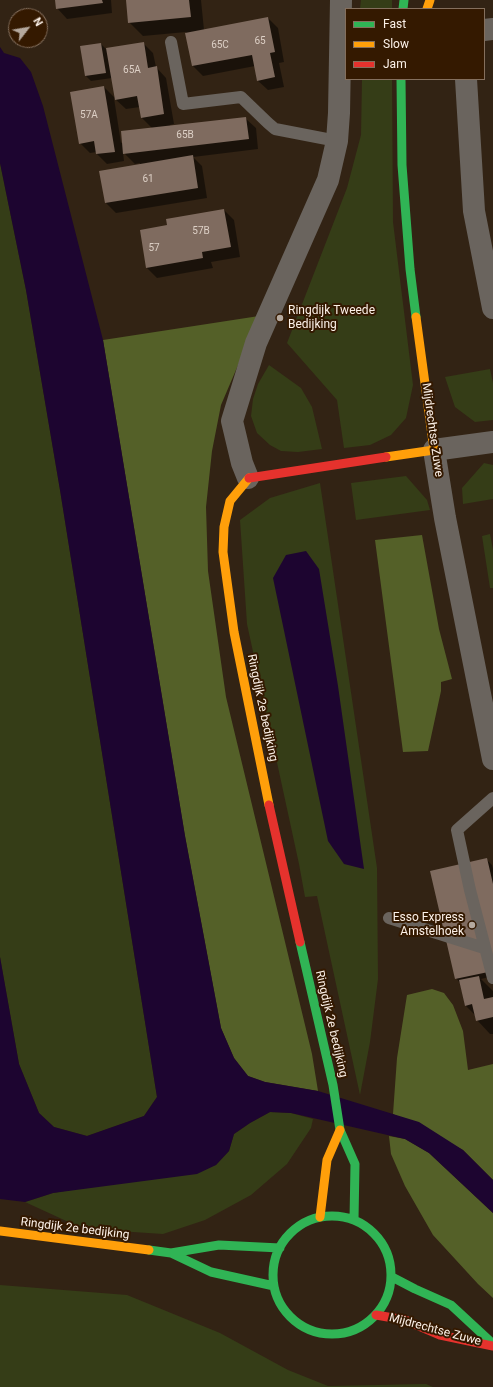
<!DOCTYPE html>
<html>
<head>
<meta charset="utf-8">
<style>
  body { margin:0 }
  #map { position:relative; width:493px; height:1387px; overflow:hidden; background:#322314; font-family:Roboto,sans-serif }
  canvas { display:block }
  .legend { position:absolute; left:345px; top:8px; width:140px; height:72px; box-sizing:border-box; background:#341900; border:1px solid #846f5d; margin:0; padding:5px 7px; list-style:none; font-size:12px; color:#fcf1e8 }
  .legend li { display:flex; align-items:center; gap:8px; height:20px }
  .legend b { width:20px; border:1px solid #846f5d }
  .north { position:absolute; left:8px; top:8px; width:40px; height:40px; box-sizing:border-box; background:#341900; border:1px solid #846f5d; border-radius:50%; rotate:59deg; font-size:11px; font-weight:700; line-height:16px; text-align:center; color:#fcf1e8 }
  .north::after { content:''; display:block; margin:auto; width:14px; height:18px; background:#b5a99e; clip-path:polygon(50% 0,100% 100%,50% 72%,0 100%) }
</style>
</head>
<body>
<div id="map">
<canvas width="493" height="1387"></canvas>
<ul class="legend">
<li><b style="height:5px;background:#30b455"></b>Fast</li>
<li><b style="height:5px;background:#ff9f0a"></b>Slow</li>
<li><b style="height:5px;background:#e5322d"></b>Jam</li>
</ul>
<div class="north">N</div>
</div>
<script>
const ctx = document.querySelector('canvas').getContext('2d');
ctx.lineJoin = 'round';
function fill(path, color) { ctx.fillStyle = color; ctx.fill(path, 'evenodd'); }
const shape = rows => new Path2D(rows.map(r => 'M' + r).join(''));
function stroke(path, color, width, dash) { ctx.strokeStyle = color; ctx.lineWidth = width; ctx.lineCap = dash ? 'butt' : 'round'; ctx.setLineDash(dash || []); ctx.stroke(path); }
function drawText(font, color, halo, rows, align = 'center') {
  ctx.font = font + ' Roboto,sans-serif'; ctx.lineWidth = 4; ctx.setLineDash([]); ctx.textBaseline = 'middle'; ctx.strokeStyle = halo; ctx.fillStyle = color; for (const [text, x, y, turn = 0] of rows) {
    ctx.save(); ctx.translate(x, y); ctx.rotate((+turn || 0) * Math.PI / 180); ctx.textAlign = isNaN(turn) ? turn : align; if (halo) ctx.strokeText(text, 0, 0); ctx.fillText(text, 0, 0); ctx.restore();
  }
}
fill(shape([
  [361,0,392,0,392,9,360,9],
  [362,79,392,79,393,222,413,385,406,418,391,435,370,445,344,448,337,400,287,343,347,188,361,135],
  [0,163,26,290,60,490,157,1097,144,1116,87,1136,54,1127,39,1113,19,1064,0,957],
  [269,365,301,388,312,407,322,449,298,452,281,451,270,445,257,433,251,416,253,399,258,384],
  [490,369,493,383,493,420,475,422,455,407,445,377],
  [484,463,493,465,493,499,463,504,462,488],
  [406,476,427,500,430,510,356,520,351,483],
  [320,483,377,868,378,979,370,1042,360,1095,317,896,305,897,299,864,247,624,240,520,270,498],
  [490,534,493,550,493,588,490,588,482,536],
  [270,1112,291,1113,313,1119,311,1128,287,1164,251,1195,205,1220,163,1234,118,1231,75,1225,25,1202,53,1193,216,1165,229,1151,234,1134,250,1123],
  [0,1285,127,1295,220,1333,288,1370,328,1386,426,1384,433,1387,0,1387]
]), '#353d17');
fill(shape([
  [259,316,221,405,212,451,206,507,208,571,226,697,312,1054,318,1091,265,1082,248,1076,234,1058,221,1028,185,836,103,340],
  [422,535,439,629,452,679,441,682,441,691,428,751,403,752,375,540],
  [432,989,444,993,453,1005,463,1031,468,1070,493,1064,493,1180,463,1150,393,1114,397,1058,407,995],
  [389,1136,405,1139,429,1153,493,1213,493,1298,478,1284,433,1235,405,1186,391,1154]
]), '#546028');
fill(shape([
  [0,47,4,53,20,58,31,72,43,106,103,340,185,836,221,1028,234,1058,248,1076,265,1082,318,1091,419,1122,463,1150,493,1180,493,1213,429,1153,405,1139,291,1113,270,1112,250,1123,234,1134,229,1151,216,1165,197,1174,53,1193,25,1202,0,1199,0,957,19,1064,39,1113,54,1127,87,1136,144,1116,157,1097,60,490,26,290,0,163],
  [306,551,319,569,338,686,364,869,344,864,328,841,273,578,286,555]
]), '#1d0530');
fill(shape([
  [56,0,111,0,112,13,67,19,57,8],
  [127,0,201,0,204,30,268,18,278,28,284,62,279,63,284,87,268,90,257,80,255,66,203,76,193,66,186,32,143,36,129,22],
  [143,43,153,53,156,67,166,78,174,124,170,125,170,127,245,118,256,128,258,149,193,157,202,166,207,198,116,213,106,203,100,172,140,165,140,163,135,164,123,152,124,161,107,164,97,154,97,152,90,153,80,143,104,87,116,99,112,78,91,81,86,76,101,44,106,49],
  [114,98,126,109,140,107,142,118,153,129,121,143],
  [224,210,234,220,240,257,211,262,213,268,157,278,147,268,141,231,169,226],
  [487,860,492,865,493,869,493,976,481,979,493,991,493,1034,490,1034,477,1020,476,1016,465,1005,460,983,456,978]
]), '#0007');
fill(shape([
  [55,0,102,0,103,3,56,9],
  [126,0,189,0,191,17,128,23],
  [268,17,275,52,270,53,275,77,257,81,252,55,192,66,185,33],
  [144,42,148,68,157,66,164,114,141,118,137,96,115,100,106,48],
  [101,43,106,73,85,76,80,46],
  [104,86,115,152,96,154,94,141,79,144,70,92],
  [246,117,249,139,123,154,121,131],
  [193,155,198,188,105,203,99,171],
  [224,209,231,247,202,252,203,258,146,268,140,230,167,225,166,219],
  [487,858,493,884,493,971,455,979,430,871],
  [479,976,484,999,493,997,493,1017,476,1021,472,1004,465,1006,459,980]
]), '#7f6b5f');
stroke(shape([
  [171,42,183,104,241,97,268,123,275,129,337,141],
  [493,798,457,830,470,890,493,978],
  [389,918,484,948]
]), '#6a645e', 12);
stroke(shape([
  [484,30,493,29],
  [466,79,474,211,493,308],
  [493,442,434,450,445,518,493,759],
  [248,478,242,463,232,421,256,343,328,180,337,141,339,113,341,0]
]), '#6a645e', 22);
stroke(shape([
  [403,9,404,0],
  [401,79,402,165,410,269,416,317],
  [300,942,333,1085,340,1130,355,1164,354,1220],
  '273 1275a59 59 0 1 1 118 0a59 59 0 1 1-118 0Z',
  [149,1250,171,1253,219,1245,280,1248],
  [171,1253,211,1272,274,1286],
  [392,1277,415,1289,451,1305,493,1344]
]), '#30b455', 9);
stroke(shape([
  [427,9,430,0],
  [386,457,434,450,416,317],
  [249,478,230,501,224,527,223,552,234,632,269,805],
  [320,1217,327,1160,340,1130],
  [0,1231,149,1250]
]), '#ff9f0a', 9);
stroke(shape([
  [249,478,386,457],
  [269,805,300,942],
  [376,1315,405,1320,440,1335,493,1346]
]), '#e5322d', 9);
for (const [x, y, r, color] of [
  [280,318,4,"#b5a99e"],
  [472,925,4,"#b5a99e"]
]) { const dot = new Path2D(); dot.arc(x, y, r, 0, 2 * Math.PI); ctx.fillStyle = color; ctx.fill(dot); stroke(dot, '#341900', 1.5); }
drawText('10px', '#ddd0c6', null, [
  ["65",260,41],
  ["65C",220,45],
  ["65A",132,70],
  ["57A",89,115],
  ["65B",185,135],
  ["61",148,179],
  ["57B",201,231],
  ["57",154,248]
]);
drawText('12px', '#fcf1e8', '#341900', [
  ["Ringdijk Tweede",288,311],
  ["Bedijking",288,325],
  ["Esso Express",464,918,"right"],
  ["Amstelhoek",464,932,"right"]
], 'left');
drawText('12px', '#fcf1e8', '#341900', [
  ["Mijdrechtse Zuwe",432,430,82],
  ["Ringdijk 2e bedijking",262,708,78],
  ["Ringdijk 2e bedijking",331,1024,77],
  ["Ringdijk 2e bedijking",75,1229,7],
  ["Mijdrechtse Zuwe",435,1330,15]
]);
</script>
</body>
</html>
